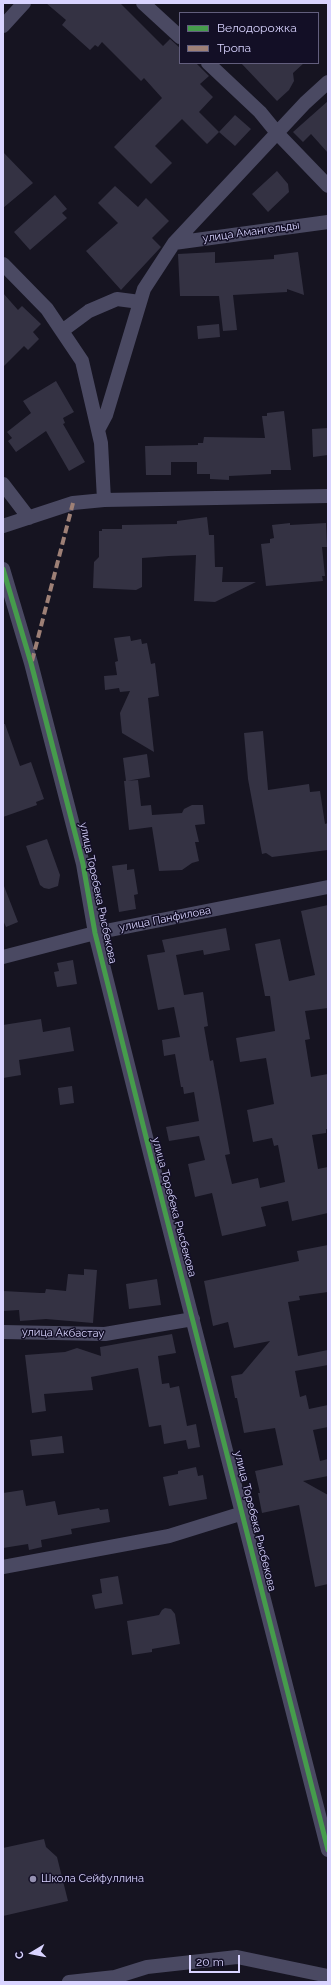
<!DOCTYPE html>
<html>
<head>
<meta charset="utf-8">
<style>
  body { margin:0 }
  #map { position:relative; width:331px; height:1985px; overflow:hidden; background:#161421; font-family:Raleway,sans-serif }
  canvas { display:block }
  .frame { position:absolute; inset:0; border:4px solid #d9d4ff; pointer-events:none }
  .legend { position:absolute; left:179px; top:12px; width:140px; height:52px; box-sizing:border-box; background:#130f26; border:1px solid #625e7d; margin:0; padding:5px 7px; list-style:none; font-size:12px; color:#d9d4ff }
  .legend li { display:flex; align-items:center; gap:8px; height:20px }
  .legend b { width:20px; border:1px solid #625e7d }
  .north { position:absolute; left:12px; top:1933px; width:40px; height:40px; -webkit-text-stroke:3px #130f26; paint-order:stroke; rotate:260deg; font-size:11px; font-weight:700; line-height:16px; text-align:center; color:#d9d4ff }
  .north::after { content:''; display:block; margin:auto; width:14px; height:18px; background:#d9d4ff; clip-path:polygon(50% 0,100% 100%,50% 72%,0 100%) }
  .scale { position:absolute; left:189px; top:1955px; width:51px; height:18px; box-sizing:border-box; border:2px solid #d9d4ff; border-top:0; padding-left:5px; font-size:12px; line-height:14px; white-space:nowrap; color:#d9d4ff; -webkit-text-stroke:3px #130f26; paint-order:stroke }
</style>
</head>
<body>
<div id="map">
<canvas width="331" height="1985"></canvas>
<div class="frame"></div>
<ul class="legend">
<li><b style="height:5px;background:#469c4c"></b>Велодорожка</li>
<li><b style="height:5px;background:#9e8076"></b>Тропа</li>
</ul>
<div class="north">С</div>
<div class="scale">20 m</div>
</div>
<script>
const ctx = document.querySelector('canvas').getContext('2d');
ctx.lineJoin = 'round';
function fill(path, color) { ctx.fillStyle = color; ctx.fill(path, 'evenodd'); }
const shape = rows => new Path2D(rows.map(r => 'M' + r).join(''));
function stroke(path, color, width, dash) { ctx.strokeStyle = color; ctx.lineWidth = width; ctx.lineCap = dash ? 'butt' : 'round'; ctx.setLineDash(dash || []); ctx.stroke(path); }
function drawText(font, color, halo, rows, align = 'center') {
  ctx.font = font + ' Raleway,sans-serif'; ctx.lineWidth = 3; ctx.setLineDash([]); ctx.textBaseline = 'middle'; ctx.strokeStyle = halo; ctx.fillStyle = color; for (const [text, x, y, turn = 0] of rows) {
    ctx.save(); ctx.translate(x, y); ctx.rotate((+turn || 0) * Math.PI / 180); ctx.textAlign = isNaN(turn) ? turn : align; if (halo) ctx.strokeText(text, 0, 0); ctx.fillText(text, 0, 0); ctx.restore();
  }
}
fill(shape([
  [46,3,120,3,163,46,170,39,180,48,180,63,196,63,209,76,200,84,213,97,199,112,219,132,207,144,182,119,155,146,172,163,151,184,114,147,162,98,144,78,141,81,102,42,98,47,95,45,90,50,62,25,66,20],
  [241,63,304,63,293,73,294,81,289,90,277,101],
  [328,101,328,153,311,134,303,142,293,132],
  [235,115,251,129,235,146,219,132],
  [3,152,33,183,3,208],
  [277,171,288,184,289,192,268,212,252,194],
  [115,186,138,207,146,198,169,221,152,238,161,247,121,290,86,251,118,223,98,203],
  [55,195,67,209,62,213,67,218,30,250,14,232],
  [215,252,215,263,274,259,274,255,298,252,304,295,287,289,287,292,233,295,237,330,223,331,219,296,180,296,178,254],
  [3,293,18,310,22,306,41,324,33,332,39,339,28,350,24,346,3,367],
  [219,324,220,337,198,339,197,326],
  [56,381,74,412,63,418,65,423,63,424,85,462,69,471,46,431,16,452,8,441,12,438,7,432,31,413,23,401],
  [284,411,291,470,271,470,271,474,229,476,229,480,210,479,210,474,197,474,197,462,171,462,171,475,146,475,145,446,198,445,198,443,203,443,204,437,265,438,262,416,267,416,267,413],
  [328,428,328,455,313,457,312,429],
  [207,517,209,535,214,535,215,567,223,567,222,582,256,582,215,602,194,601,196,555,169,556,142,558,142,587,136,590,93,588,94,562,99,557,99,531,102,531,102,529,122,529,122,525,177,524,177,521],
  [290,523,290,525,326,523,327,547,322,547,325,576,322,576,323,581,266,586,261,544,270,543,270,539,274,538,272,525],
  [130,636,131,641,141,639,142,644,147,643,151,664,155,663,159,696,148,698,154,752,122,733,120,713,130,691,120,692,119,688,105,690,104,676,117,675,115,662,118,661,114,638],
  [3,724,5,724,20,766,31,762,44,799,36,802,37,805,3,817],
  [263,731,268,790,309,784,310,792,320,791,325,824,328,823,328,850,272,857,266,853,262,854,248,779,244,733],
  [147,754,150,777,126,781,123,758],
  [138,780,141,806,151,805,152,815,182,813,184,809,192,805,203,805,205,824,195,825,199,842,195,842,199,861,192,863,182,870,159,871,152,827,129,830,124,781],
  [47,839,60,875,58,886,49,889,44,888,40,885,26,846],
  [127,864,127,870,134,869,138,894,134,895,136,909,119,912,112,866],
  [3,886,4,886,18,922,6,927,3,920],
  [328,905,328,1008,305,1011,310,1039,305,1040,311,1077,328,1074,328,1129,326,1129,326,1133,312,1135,318,1169,328,1167,328,1213,292,1221,288,1201,261,1207,266,1226,222,1236,212,1193,195,1197,188,1164,205,1160,199,1136,169,1141,166,1127,199,1121,194,1092,184,1094,183,1087,181,1087,175,1054,164,1056,162,1040,180,1037,174,1007,158,1010,147,955,165,952,162,940,226,928,230,950,204,955,203,950,176,955,184,995,203,992,208,1026,204,1027,210,1061,213,1060,230,1154,225,1155,232,1184,258,1178,260,1188,285,1182,278,1145,274,1146,272,1138,253,1142,247,1110,274,1104,266,1058,240,1062,236,1038,275,1031,270,996,265,996,255,944,280,939,289,981,315,975,301,911],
  [73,960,77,984,57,987,54,972,59,971,57,963],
  [41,1019,43,1032,70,1027,74,1051,19,1060,21,1075,3,1078,3,1025],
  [72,1086,74,1103,60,1105,58,1088],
  [328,1245,328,1292,299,1296,300,1300,288,1302,298,1356,328,1350,328,1365,295,1371,300,1397,306,1395,309,1409,328,1405,328,1427,313,1430,320,1461,328,1459,328,1476,303,1481,328,1495,328,1584,315,1587,299,1505,262,1513,258,1493,260,1493,255,1471,283,1465,275,1428,244,1433,237,1398,235,1398,231,1376,242,1374,270,1341,234,1348,228,1322,213,1326,204,1281,299,1261,297,1251],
  [84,1269,97,1270,93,1323,46,1319,20,1321,19,1310,3,1311,3,1291,40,1293,45,1293,46,1289,66,1291,68,1274,84,1275],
  [157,1279,161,1305,129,1309,126,1284],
  [172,1334,176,1353,158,1356,162,1384,169,1383,170,1388,179,1386,187,1426,196,1424,200,1447,188,1449,186,1440,164,1444,161,1425,149,1427,138,1368,91,1377,93,1390,44,1394,46,1411,32,1413,25,1355,65,1352,77,1348,101,1356,100,1347],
  [62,1436,64,1453,32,1456,30,1440],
  [196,1467,198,1476,203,1475,207,1499,169,1506,163,1477,178,1474,178,1471],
  [23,1490,26,1506,55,1501,58,1515,99,1508,100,1510,108,1509,110,1522,71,1529,72,1534,41,1540,42,1547,29,1550,28,1544,3,1548,3,1493],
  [118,1576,123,1604,95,1609,92,1595,102,1593,100,1579],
  [165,1608,171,1609,175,1614,180,1644,152,1649,152,1652,132,1655,127,1621,159,1615,162,1610],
  [44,1839,46,1847,57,1857,68,1901,3,1916,3,1848]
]), '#343243');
stroke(shape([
  [143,3,180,37],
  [3,26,24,3],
  [208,63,260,112,278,134,328,186],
  [174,243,328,222],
  [3,264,47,309,82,361,101,443,104,500],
  [62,331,89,311,117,299,140,302],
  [98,430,106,415,144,289,174,243,305,103,328,82],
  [3,484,29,518],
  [3,526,73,503,104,500,328,496],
  [3,569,31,663,83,864,95,933,151,1157,328,1850],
  [3,957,95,933,328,887],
  [3,1332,105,1334,193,1319],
  [3,1567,169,1536,243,1513],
  [69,1982,115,1977,147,1967,237,1957,328,1976]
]), '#4a4962', 14);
stroke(shape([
  [32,661,73,503]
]), '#9e8076', 4, [8, 4]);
stroke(shape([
  [3,569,31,663,83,864,95,933,151,1157,328,1850]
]), '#469c4c', 5);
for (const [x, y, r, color] of [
  [33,1879,4,"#9591b1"]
]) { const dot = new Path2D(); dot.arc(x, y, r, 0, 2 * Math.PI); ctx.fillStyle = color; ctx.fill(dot); stroke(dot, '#130f26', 1.5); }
drawText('11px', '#d9d4ff', '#130f26', [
  ["улица Амангельды",251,232,-8],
  ["улица Торебека Рысбекова",98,893,78],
  ["улица Панфилова",165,919,-11],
  ["улица Торебека Рысбекова",174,1207,75],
  ["улица Акбастау",63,1333,1],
  ["улица Торебека Рысбекова",255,1521,76]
]);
drawText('11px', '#d9d4ff', '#130f26', [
  ["Школа Сейфуллина",41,1879]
], 'left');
</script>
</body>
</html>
